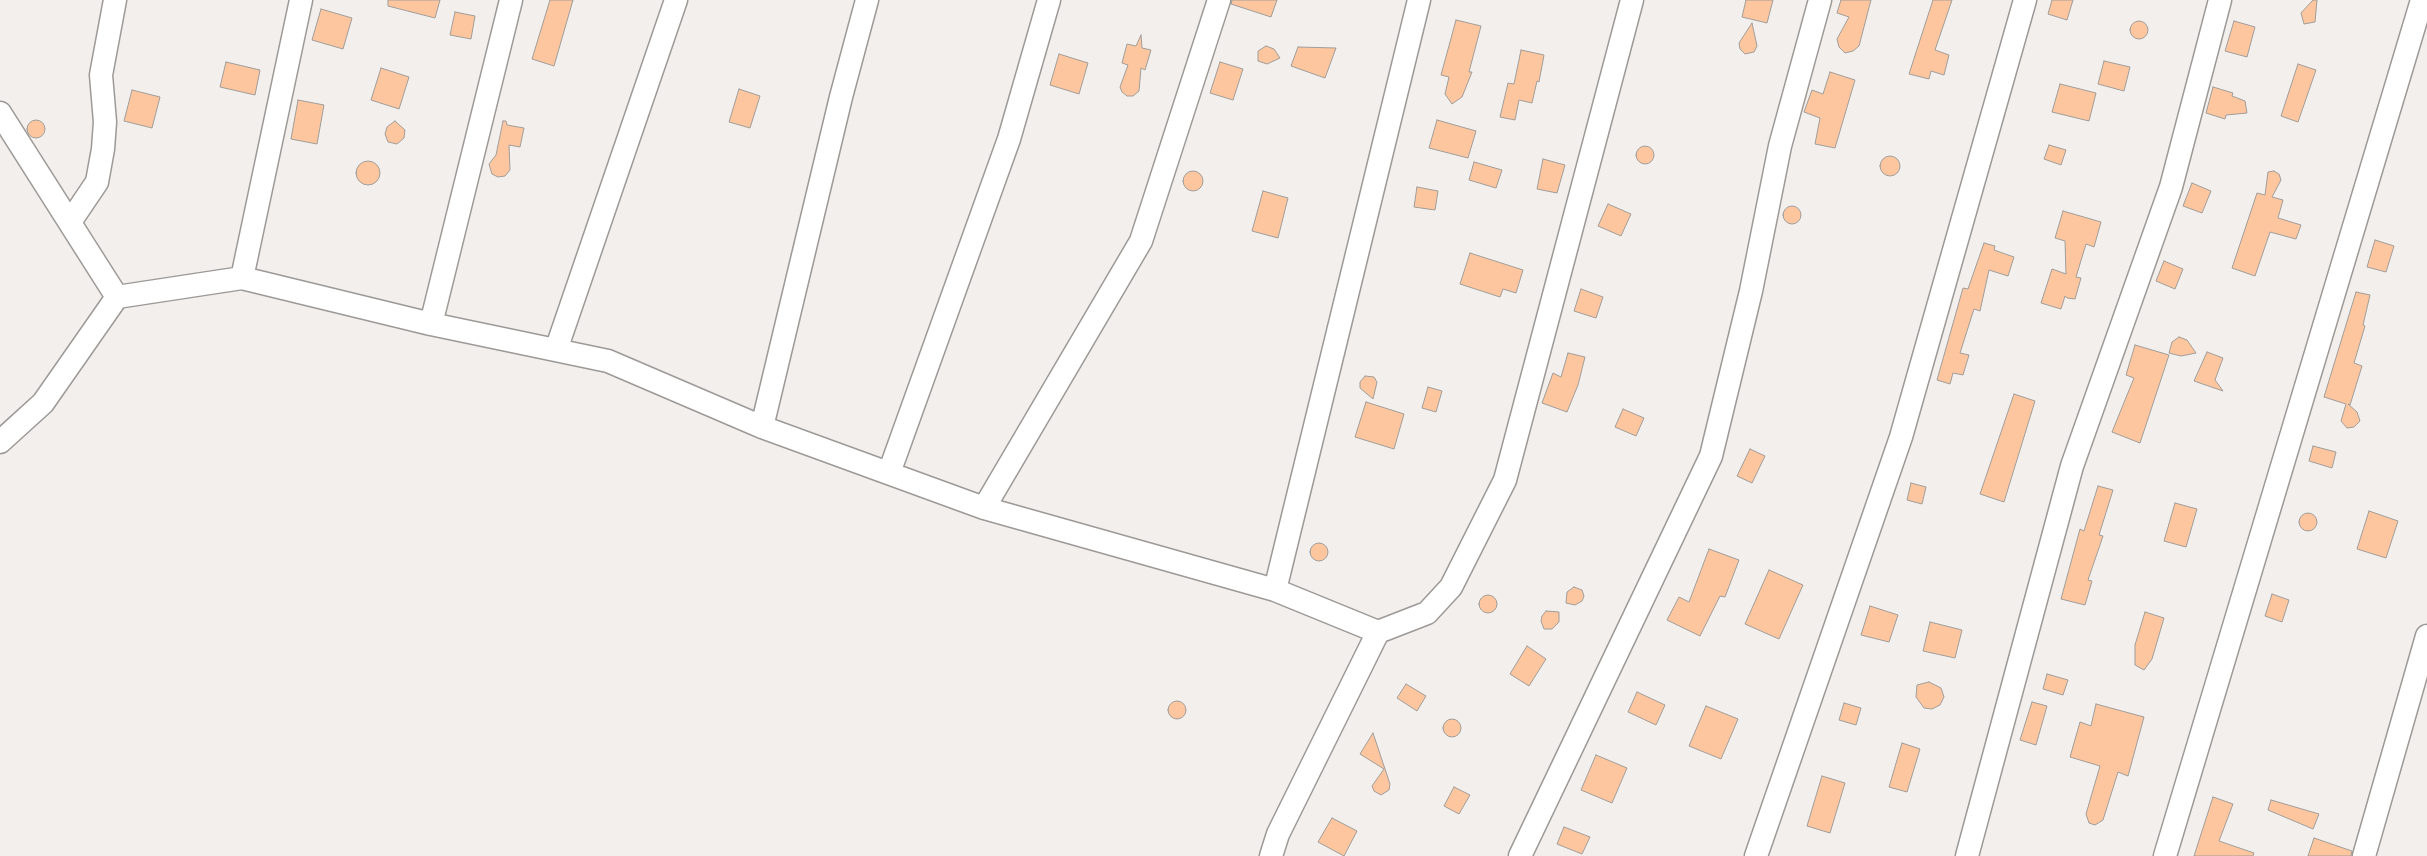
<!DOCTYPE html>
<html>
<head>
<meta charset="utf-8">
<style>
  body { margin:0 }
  canvas { display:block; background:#f2efec }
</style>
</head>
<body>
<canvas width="2427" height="856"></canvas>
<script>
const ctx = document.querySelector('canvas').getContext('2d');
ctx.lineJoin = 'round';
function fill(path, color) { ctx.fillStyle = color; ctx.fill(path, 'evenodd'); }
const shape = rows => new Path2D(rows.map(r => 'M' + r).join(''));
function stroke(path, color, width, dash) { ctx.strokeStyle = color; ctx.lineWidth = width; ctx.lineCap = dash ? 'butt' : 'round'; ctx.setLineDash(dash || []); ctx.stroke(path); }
const building = shape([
  [388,0,440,0,435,18,388,6,388,0],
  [550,0,573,0,554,66,532,59,550,0],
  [1232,0,1277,0,1271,17,1231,4,1232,0],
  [1746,0,1773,0,1767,23,1742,17,1746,0],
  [1841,0,1871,0,1859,46,1853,51,1845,53,1839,47,1837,39,1849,17,1837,13,1841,0],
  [1933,0,1952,0,1935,50,1949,55,1944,75,1931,71,1929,79,1909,74,1933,0],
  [2052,0,2073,0,2067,20,2048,14,2052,0],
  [2313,0,2317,0,2315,22,2304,24,2301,13,2313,0],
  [321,9,352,18,343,49,312,40,321,9],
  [455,12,475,16,471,39,450,35,455,12],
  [1456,20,1481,26,1469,72,1472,72,1462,97,1452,104,1445,94,1449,77,1441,75,1456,20],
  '2130 30a9 9 0 1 1 18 0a9 9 0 1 1-18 0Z',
  [2234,21,2255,27,2247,57,2225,51,2234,21],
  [1752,23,1757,46,1754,52,1745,54,1740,49,1739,43,1752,23],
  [1141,35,1142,48,1151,50,1145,70,1141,68,1139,91,1133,96,1127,96,1122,92,1120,87,1128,65,1122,63,1127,44,1136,46,1141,35],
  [1266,46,1274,49,1280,58,1267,64,1258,61,1258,51,1266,46],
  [1298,47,1336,48,1325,78,1291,66,1298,47],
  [1521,50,1544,55,1539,82,1537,81,1532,103,1519,100,1515,120,1500,117,1508,83,1514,84,1521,50],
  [1059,54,1088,63,1079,94,1050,85,1059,54],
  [2104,61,2130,67,2124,91,2098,84,2104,61],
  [226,62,260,70,255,95,220,87,226,62],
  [1220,62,1243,69,1233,100,1210,93,1220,62],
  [2298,64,2316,70,2298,122,2281,116,2298,64],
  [381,68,409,77,399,109,371,100,381,68],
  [1830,72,1855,80,1835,148,1815,144,1820,118,1804,112,1812,90,1823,94,1830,72],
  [2060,84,2096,93,2089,121,2052,112,2060,84],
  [2213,87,2233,93,2232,96,2245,101,2247,113,2226,115,2225,119,2206,113,2213,87],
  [739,89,760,96,750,128,729,122,739,89],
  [132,90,160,97,152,128,124,121,132,90],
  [298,100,324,105,317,144,291,139,298,100],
  '27 129a9 9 0 1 1 18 0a9 9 0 1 1-18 0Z',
  [1437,120,1476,131,1468,158,1429,148,1437,120],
  [395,121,405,130,404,138,397,144,388,142,385,134,387,127,395,121],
  [503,121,506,121,507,125,524,128,520,147,509,145,510,170,505,176,498,177,492,174,489,164,496,155,503,121],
  [2049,145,2066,150,2061,165,2044,159,2049,145],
  '1636 155a9 9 0 1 1 18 0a9 9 0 1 1-18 0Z',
  '1880 166a10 10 0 1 1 20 0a10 10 0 1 1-20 0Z',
  [1543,159,1565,165,1557,193,1537,189,1543,159],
  '356 173a12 12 0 1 1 24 0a12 12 0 1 1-24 0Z',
  [1474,162,1502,170,1496,188,1469,180,1474,162],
  '1183 181a10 10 0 1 1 20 0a10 10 0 1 1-20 0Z',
  [2274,171,2279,174,2281,180,2272,197,2283,200,2278,218,2301,225,2296,239,2270,232,2255,276,2232,268,2257,193,2265,195,2268,172,2274,171],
  [2192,183,2211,191,2202,213,2183,206,2192,183],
  [1417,187,1438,191,1435,210,1414,207,1417,187],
  [1263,191,1288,198,1278,238,1252,231,1263,191],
  [1608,204,1631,214,1621,236,1598,226,1608,204],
  '1783 215a9 9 0 1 1 18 0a9 9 0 1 1-18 0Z',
  [2063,211,2101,222,2094,247,2086,244,2076,277,2081,278,2075,299,2067,298,2065,296,2061,309,2041,303,2052,269,2066,274,2065,241,2055,238,2063,211],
  [2375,240,2394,246,2386,272,2367,267,2375,240],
  [1984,243,1995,246,1994,250,2014,257,2008,276,1989,270,1980,311,1974,309,1960,353,1969,355,1963,375,1953,373,1950,384,1937,380,1963,288,1968,289,1984,243],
  [1470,253,1523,270,1516,293,1503,289,1500,297,1460,284,1470,253],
  [2164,261,2183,269,2175,289,2156,281,2164,261],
  [1581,289,1603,297,1596,318,1574,311,1581,289],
  [2356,292,2370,295,2363,325,2365,326,2354,363,2362,366,2350,405,2348,404,2357,412,2360,421,2354,427,2347,428,2341,421,2346,404,2324,397,2356,292],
  [2179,337,2187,340,2196,353,2181,356,2169,353,2172,342,2179,337],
  [2135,345,2169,355,2140,443,2112,432,2134,378,2126,375,2135,345],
  [2207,352,2223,358,2215,380,2223,391,2194,381,2207,352],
  [1568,353,1585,357,1578,385,1567,412,1542,403,1553,373,1561,377,1568,353],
  [1365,376,1374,377,1377,382,1373,399,1360,388,1360,382,1365,376],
  [1428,387,1442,391,1436,412,1422,408,1428,387],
  [2014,394,2035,401,2004,502,1980,494,2014,394],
  [1366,402,1404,414,1394,449,1355,437,1366,402],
  [1623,409,1644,418,1636,436,1615,427,1623,409],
  [2313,446,2336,452,2332,468,2309,461,2313,446],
  [1750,449,1765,456,1752,483,1737,476,1750,449],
  [1911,483,1926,487,1922,504,1907,500,1911,483],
  [2098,486,2113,490,2099,535,2103,536,2088,580,2092,581,2085,605,2061,599,2080,529,2084,531,2098,486],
  [2175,503,2197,509,2186,547,2164,541,2175,503],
  [2369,511,2398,521,2386,558,2357,549,2369,511],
  '2299 522a9 9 0 1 1 18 0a9 9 0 1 1-18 0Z',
  '1310 552a9 9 0 1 1 18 0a9 9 0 1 1-18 0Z',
  [1709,549,1739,560,1725,597,1720,596,1700,636,1667,620,1679,597,1689,602,1709,549],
  [1769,570,1803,585,1779,639,1745,624,1769,570],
  [1574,587,1582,590,1584,596,1582,601,1575,605,1566,603,1567,592,1574,587],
  [2272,594,2289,600,2282,622,2265,616,2272,594],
  '1479 604a9 9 0 1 1 18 0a9 9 0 1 1-18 0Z',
  [1870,606,1898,615,1889,642,1861,635,1870,606],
  [1546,611,1559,612,1559,622,1552,629,1544,629,1541,621,1542,616,1546,611],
  [2145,612,2164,618,2152,659,2144,670,2135,665,2135,645,2145,612],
  [1930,622,1962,630,1955,658,1923,651,1930,622],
  [1527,646,1546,659,1529,686,1510,674,1527,646],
  [2047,674,2068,680,2063,695,2043,689,2047,674],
  [1929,682,1941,688,1944,697,1940,705,1932,709,1924,708,1916,697,1917,685,1929,682],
  [1406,684,1426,696,1417,711,1397,698,1406,684],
  [1637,692,1665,705,1656,725,1628,712,1637,692],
  '1168 710a9 9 0 1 1 18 0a9 9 0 1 1-18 0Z',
  [2032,702,2047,706,2036,745,2020,740,2032,702],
  [1844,703,1861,708,1856,725,1839,720,1844,703],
  [2096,704,2144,717,2128,776,2118,772,2103,820,2095,825,2089,823,2086,814,2100,766,2070,757,2080,722,2091,726,2096,704],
  [1706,706,1738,719,1721,759,1689,746,1706,706],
  '1443 728a9 9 0 1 1 18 0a9 9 0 1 1-18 0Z',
  [1373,733,1390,784,1389,790,1381,795,1374,791,1372,786,1384,769,1360,754,1373,733],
  [1902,743,1920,749,1907,792,1889,787,1902,743],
  [1596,755,1627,768,1612,803,1581,790,1596,755],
  [1822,776,1845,783,1830,833,1807,826,1822,776],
  [1454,787,1470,795,1459,814,1444,806,1454,787],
  [2213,797,2233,804,2219,841,2254,853,2253,856,2194,856,2213,797],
  [2271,800,2319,814,2313,829,2268,810,2271,800],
  [1332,818,1357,831,1344,856,1318,842,1332,818],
  [1564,827,1590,837,1582,854,1557,844,1564,827],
  [2314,838,2352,851,2351,856,2308,856,2314,838]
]);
fill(building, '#fec69e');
stroke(building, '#a09d9a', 1);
const street = shape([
  [0,113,117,297],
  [70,222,97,182,103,149,105,122,101,75,115,0],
  [242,278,301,0],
  [431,324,511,0],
  [556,350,676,0],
  [762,427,841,97,867,0],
  [0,442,43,403,117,297,242,278,431,324,608,361,762,427,984,508,1275,590,1378,632,1278,834,1271,856],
  [889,473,1009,139,1049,0],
  [984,508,1141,241,1219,0],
  [1275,590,1419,0],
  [1378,632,1427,613,1451,587,1505,480,1632,0],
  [1520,856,1711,456,1751,291,1780,146,1820,0],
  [1756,856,1901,437,2025,0],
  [1967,856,2072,466,2171,187,2220,0],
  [2165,856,2422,0],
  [2364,856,2427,636]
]);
stroke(street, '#9d9997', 25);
stroke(street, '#fff', 22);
</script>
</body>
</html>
